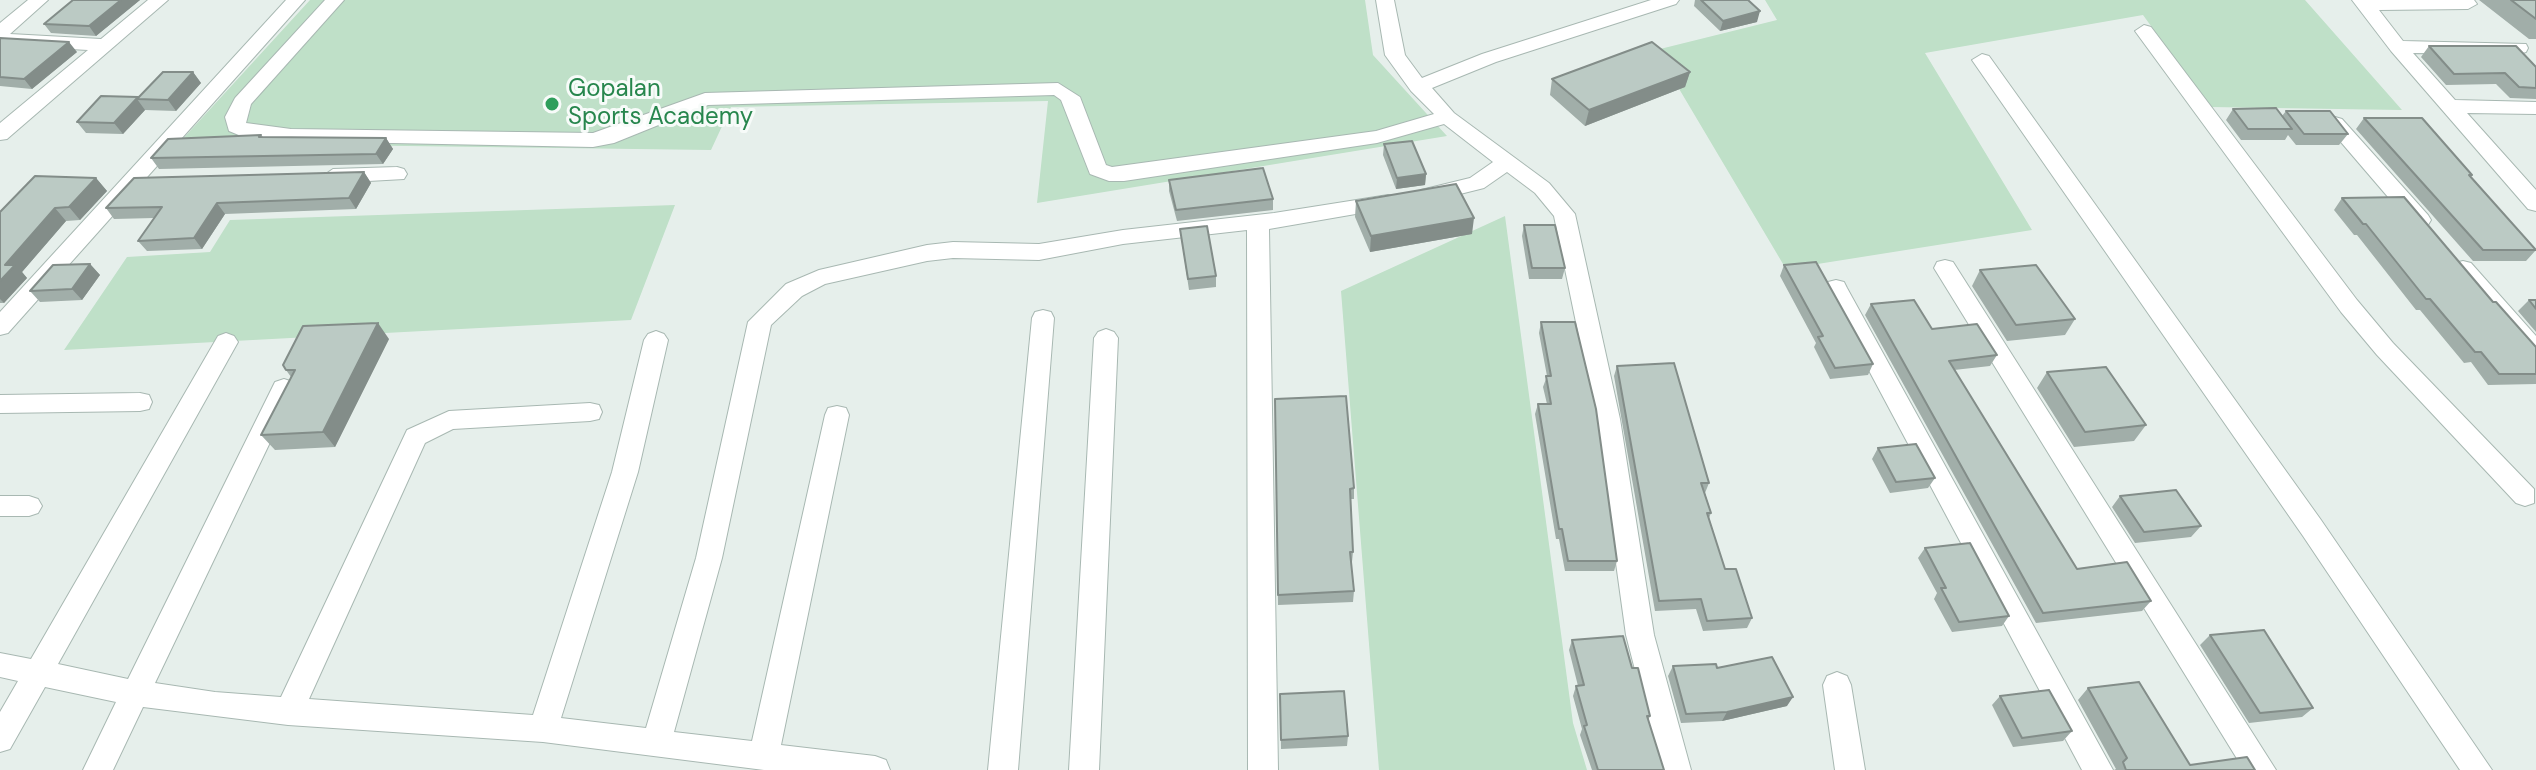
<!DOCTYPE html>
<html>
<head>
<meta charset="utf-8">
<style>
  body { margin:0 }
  canvas { display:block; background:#e6efeb }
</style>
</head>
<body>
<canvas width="2536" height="770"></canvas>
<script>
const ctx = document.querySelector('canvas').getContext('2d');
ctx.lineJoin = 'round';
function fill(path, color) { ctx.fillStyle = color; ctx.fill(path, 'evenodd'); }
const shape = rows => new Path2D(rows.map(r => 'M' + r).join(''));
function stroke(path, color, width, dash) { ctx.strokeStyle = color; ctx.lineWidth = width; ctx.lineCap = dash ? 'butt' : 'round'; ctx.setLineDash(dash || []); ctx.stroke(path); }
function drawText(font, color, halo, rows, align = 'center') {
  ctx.font = font + ' "DM Sans",sans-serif'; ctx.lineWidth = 6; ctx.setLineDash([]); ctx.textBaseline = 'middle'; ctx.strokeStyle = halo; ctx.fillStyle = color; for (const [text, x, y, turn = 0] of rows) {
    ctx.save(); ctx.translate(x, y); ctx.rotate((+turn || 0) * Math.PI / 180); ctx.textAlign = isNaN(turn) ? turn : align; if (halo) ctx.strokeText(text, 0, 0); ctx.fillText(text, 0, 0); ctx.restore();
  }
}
fill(shape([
  [310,0,1365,0,1373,55,1447,136,1037,203,1048,101,731,107,711,150,179,143],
  [1765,0,2305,0,2402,110,2210,107,2143,15,1925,53,2032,230,1786,269,1656,50,1777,20],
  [675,205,631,320,64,350,127,257,210,252,230,220],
  [1505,216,1573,723,1587,770,1379,770,1341,291]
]), '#bfe0c8');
const minor = shape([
  [28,0,48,0,10,34,101,39,148,0,168,0,7,139,0,140,0,123,88,50,0,45,0,23,28,0],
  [286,0,305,0,8,333,0,335,0,312,286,0],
  [325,0,344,0,251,104,246,123,291,129,593,133,705,93,1058,83,1080,97,1106,165,1112,167,1376,131,1434,114,1411,91,1385,55,1376,0,1394,0,1405,55,1422,78,1482,54,1651,0,1679,0,1676,4,1496,62,1432,88,1454,113,1549,183,1575,214,1620,419,1654,635,1691,770,1661,770,1626,635,1596,419,1554,216,1535,193,1507,172,1484,188,1428,202,1421,200,1417,195,1421,190,1470,178,1493,162,1444,124,1377,143,1124,181,1109,181,1090,174,1061,100,1054,95,708,105,614,143,593,147,291,141,246,138,229,131,225,117,235,98,325,0],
  [2352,0,2474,0,2477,4,2468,9,2379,10,2403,41,2526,44,2528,48,2526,52,2519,54,2413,53,2455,100,2536,102,2536,114,2467,113,2536,190,2536,211,2528,209,2391,51,2352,0],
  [2144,25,2151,27,2357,300,2393,343,2534,489,2534,503,2525,506,2516,503,2377,355,2341,312,2135,31,2144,25],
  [1982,54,1989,56,2321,520,2492,770,2460,770,2303,536,1972,60,1982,54],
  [2335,117,2342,119,2428,215,2431,220,2428,225,2412,225,2328,127,2325,123,2335,117],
  [397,167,404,169,407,174,404,179,333,183,323,176,333,169,397,167],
  [1388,195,1396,197,1399,202,1396,207,1269,229,1278,770,1248,770,1247,230,1123,244,1039,260,953,258,927,261,825,284,802,296,771,325,722,558,674,732,752,741,825,415,828,408,837,406,846,408,849,415,781,745,875,756,886,760,890,770,764,770,543,742,288,725,143,707,113,770,83,770,116,702,45,687,10,749,0,752,0,712,18,681,0,677,0,653,31,659,218,336,226,333,234,336,238,342,58,664,128,679,275,382,284,379,293,382,296,388,155,683,215,692,281,697,407,430,449,411,590,403,599,405,602,412,599,419,590,421,453,429,425,443,309,699,533,715,612,472,644,340,648,334,656,331,664,334,668,340,638,472,561,718,646,728,696,558,748,322,786,284,819,270,927,245,953,242,1039,244,1123,230,1274,213,1388,195],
  [1945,260,1953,262,2276,770,2244,770,1934,268,1937,262,1945,260],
  [2463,261,2471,263,2536,336,2536,360,2528,357,2455,275,2452,269,2455,263,2463,261],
  [1836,280,1844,282,1847,288,2113,770,2082,770,1825,288,1828,282,1836,280],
  [1043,310,1051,312,1054,318,1018,770,988,770,1032,318,1035,312,1043,310],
  [1106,329,1114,332,1118,338,1099,770,1069,770,1094,338,1098,332,1106,329],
  [140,393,149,395,152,402,149,409,140,411,0,413,0,395,140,393],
  [0,496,29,496,38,499,42,506,38,513,29,516,0,516,0,496],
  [1837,672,1847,676,1851,685,1865,770,1835,770,1823,685,1827,676,1837,672]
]);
stroke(minor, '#a8b8b2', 2);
fill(minor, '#fff');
fill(shape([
  [73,0,140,0,96,36,51,33,44,24],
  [1695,0,1748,0,1757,22,1720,31,1694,6],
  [2479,0,2536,0,2536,39,2529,39],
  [0,38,77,52,32,89,0,86],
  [2429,46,2536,67,2536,99,2510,98,2496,84,2446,85,2421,57],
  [193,72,201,83,176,111,145,110,123,134,86,133,77,122,139,98],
  [1690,72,1685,87,1585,126,1550,95,1552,79],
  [2233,109,2282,116,2286,111,2348,134,2339,145,2296,145,2288,135,2285,140,2241,140,2226,120],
  [2364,118,2472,175,2471,177,2536,250,2526,261,2473,261,2356,129],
  [261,135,263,137,386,138,393,149,383,164,159,169,151,158],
  [1384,144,1426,174,1425,185,1396,189,1383,155],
  [364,172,371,183,356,209,225,214,202,249,147,251,138,241,154,218,114,219,106,208],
  [96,178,107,191,80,220,66,221,22,272,27,278,4,303,0,303,0,212],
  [1169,180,1273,199,1273,210,1177,221,1169,191],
  [2342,198,2493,302,2536,347,2536,384,2488,385,2471,362,2464,363,2420,310,2416,310,2357,235,2354,235,2334,210],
  [1356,201,1472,234,1370,252,1355,217],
  [1524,225,1565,268,1562,279,1529,279,1522,236],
  [1180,229,1216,276,1216,287,1189,290],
  [90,264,100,275,82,300,40,302,30,291],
  [1784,265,1873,364,1868,375,1830,379,1814,347,1816,343,1780,276],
  [1980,270,2075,319,2065,335,2007,341,1972,286],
  [2529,300,2536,300,2536,332,2518,311],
  [1871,304,1997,355,1990,366,1954,370,2077,569,2151,601,2142,611,2036,623,1865,315],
  [1541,322,1617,561,1614,571,1565,571,1559,539,1556,539,1535,414,1538,404,1547,404,1543,387,1547,376,1539,333],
  [389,339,335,447,275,450,261,435,291,377,286,370],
  [1617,366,1709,483,1705,493,1711,513,1709,518,1725,569,1752,618,1747,628,1703,631,1696,609,1655,611,1614,376],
  [2047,372,2146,425,2134,441,2074,447,2037,388],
  [1275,399,1354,488,1354,499,1350,499,1353,552,1352,562,1351,562,1354,591,1353,602,1278,605],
  [1878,448,1935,478,1928,488,1890,493,1872,459],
  [2120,496,2201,526,2191,537,2135,543,2112,507],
  [1925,548,2009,616,2002,626,1952,632,1934,599,1937,593,1918,558],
  [2210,635,2313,708,2302,717,2249,723,2200,645],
  [1572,640,1632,668,1650,716,1648,721,1664,770,1592,770,1580,735,1582,729,1573,696,1576,686,1578,686,1569,650],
  [1673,666,1717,668,1787,706,1722,721,1681,723,1668,676],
  [2088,688,2190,765,2255,770,2114,770,2116,769,2078,700],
  [1280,694,1348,736,1347,746,1281,749],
  [2000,696,2072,731,2063,741,2013,747,1992,705]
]), '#a1aea9');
fill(shape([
  [121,0,140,0,96,36,89,26],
  [1760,11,1757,22,1720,31,1723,21],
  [69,42,77,52,32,89,24,79],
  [193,72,201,83,176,111,168,100],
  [1690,72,1685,87,1585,126,1589,110],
  [138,97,137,99,145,110,123,134,114,123],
  [386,138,393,149,383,164,376,154],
  [364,172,371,183,356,209,349,198],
  [1426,174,1425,185,1396,189,1397,178],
  [96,178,107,191,80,220,69,207],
  [217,203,225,214,202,249,194,238],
  [55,208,66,221,22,272,27,278,4,303,0,299,0,281,5,265],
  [1474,218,1472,234,1370,252,1371,236],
  [90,264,100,275,82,300,72,289],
  [378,323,389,339,335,447,323,432],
  [1793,697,1787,706,1722,721,1727,712]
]), '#838d89');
const building = shape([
  [73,0,121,0,89,26,44,24,73,0],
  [1701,0,1748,0,1760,11,1723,21,1701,0],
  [2511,0,2536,0,2536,19,2511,0],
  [0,38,69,42,24,79,0,77,0,38],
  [1652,42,1690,72,1589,110,1552,79,1652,42],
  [2429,46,2516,46,2536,67,2536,88,2519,87,2505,73,2454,74,2429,46],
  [163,72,193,72,168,100,137,99,163,72],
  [101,96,138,97,114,123,77,122,101,96],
  [2276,108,2292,129,2248,129,2233,109,2276,108],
  [2286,111,2330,111,2348,134,2304,134,2286,111],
  [2364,118,2422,118,2472,175,2469,175,2536,250,2483,250,2364,118],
  [261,135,259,137,386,138,376,154,151,158,168,139,261,135],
  [1412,141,1426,174,1397,178,1384,144,1412,141],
  [1263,168,1273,199,1176,210,1169,180,1263,168],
  [364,172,349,198,217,203,194,238,138,241,162,207,106,208,134,178,364,172],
  [35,176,96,178,69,207,55,208,5,265,15,265,0,281,0,212,35,176],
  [1456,184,1474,218,1371,236,1356,201,1456,184],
  [2404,197,2493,302,2496,302,2536,347,2536,374,2499,374,2481,352,2475,352,2430,299,2426,299,2366,224,2363,224,2342,198,2404,197],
  [1524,225,1555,225,1565,268,1532,268,1524,225],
  [1207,226,1216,276,1188,279,1180,229,1207,226],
  [1816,262,1873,364,1835,368,1818,337,1823,336,1784,265,1816,262],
  [90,264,72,289,30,291,53,265,90,264],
  [2036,265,2075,319,2016,325,1980,270,2036,265],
  [1914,300,1932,329,1977,324,1997,355,1949,361,2077,569,2127,562,2151,601,2043,613,1871,304,1914,300],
  [2529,300,2536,300,2536,309,2529,300],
  [1541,322,1575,322,1596,409,1617,561,1568,561,1562,529,1559,529,1538,404,1551,404,1546,376,1551,376,1541,322],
  [378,323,323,432,261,435,295,370,286,370,283,365,303,326,378,323],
  [1674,363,1709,483,1701,483,1711,513,1707,513,1725,569,1736,569,1752,618,1707,621,1701,599,1659,601,1617,366,1674,363],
  [2106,367,2146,425,2085,432,2047,372,2106,367],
  [1346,396,1354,488,1350,489,1353,552,1350,552,1354,591,1278,595,1275,399,1346,396],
  [1916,444,1935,478,1896,482,1878,448,1916,444],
  [2176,490,2201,526,2144,532,2120,496,2176,490],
  [1970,543,2009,616,1959,622,1941,588,1946,588,1925,548,1970,543],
  [2264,630,2313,708,2260,713,2210,635,2264,630],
  [1623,636,1632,668,1638,668,1650,716,1647,716,1664,770,1598,770,1584,726,1587,725,1576,686,1584,685,1572,640,1623,636],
  [1772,657,1793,697,1727,712,1686,714,1673,666,1716,664,1717,668,1772,657],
  [2139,682,2190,765,2247,757,2255,770,2126,770,2123,762,2127,758,2088,688,2139,682],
  [2049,690,2072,731,2022,738,2000,696,2049,690],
  [1344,691,1348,736,1281,740,1280,694,1344,691]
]);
fill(building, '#bbcac4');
stroke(building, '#838d89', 2);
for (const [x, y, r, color] of [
  [552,104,8,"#2e9e5b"]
]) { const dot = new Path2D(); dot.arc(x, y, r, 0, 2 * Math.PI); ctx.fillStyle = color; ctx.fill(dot); stroke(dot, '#f7fbf9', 3); }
drawText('24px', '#27864d', '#f7fbf9', [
  ["Gopalan",568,90],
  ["Sports Academy",568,118]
], 'left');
</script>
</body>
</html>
